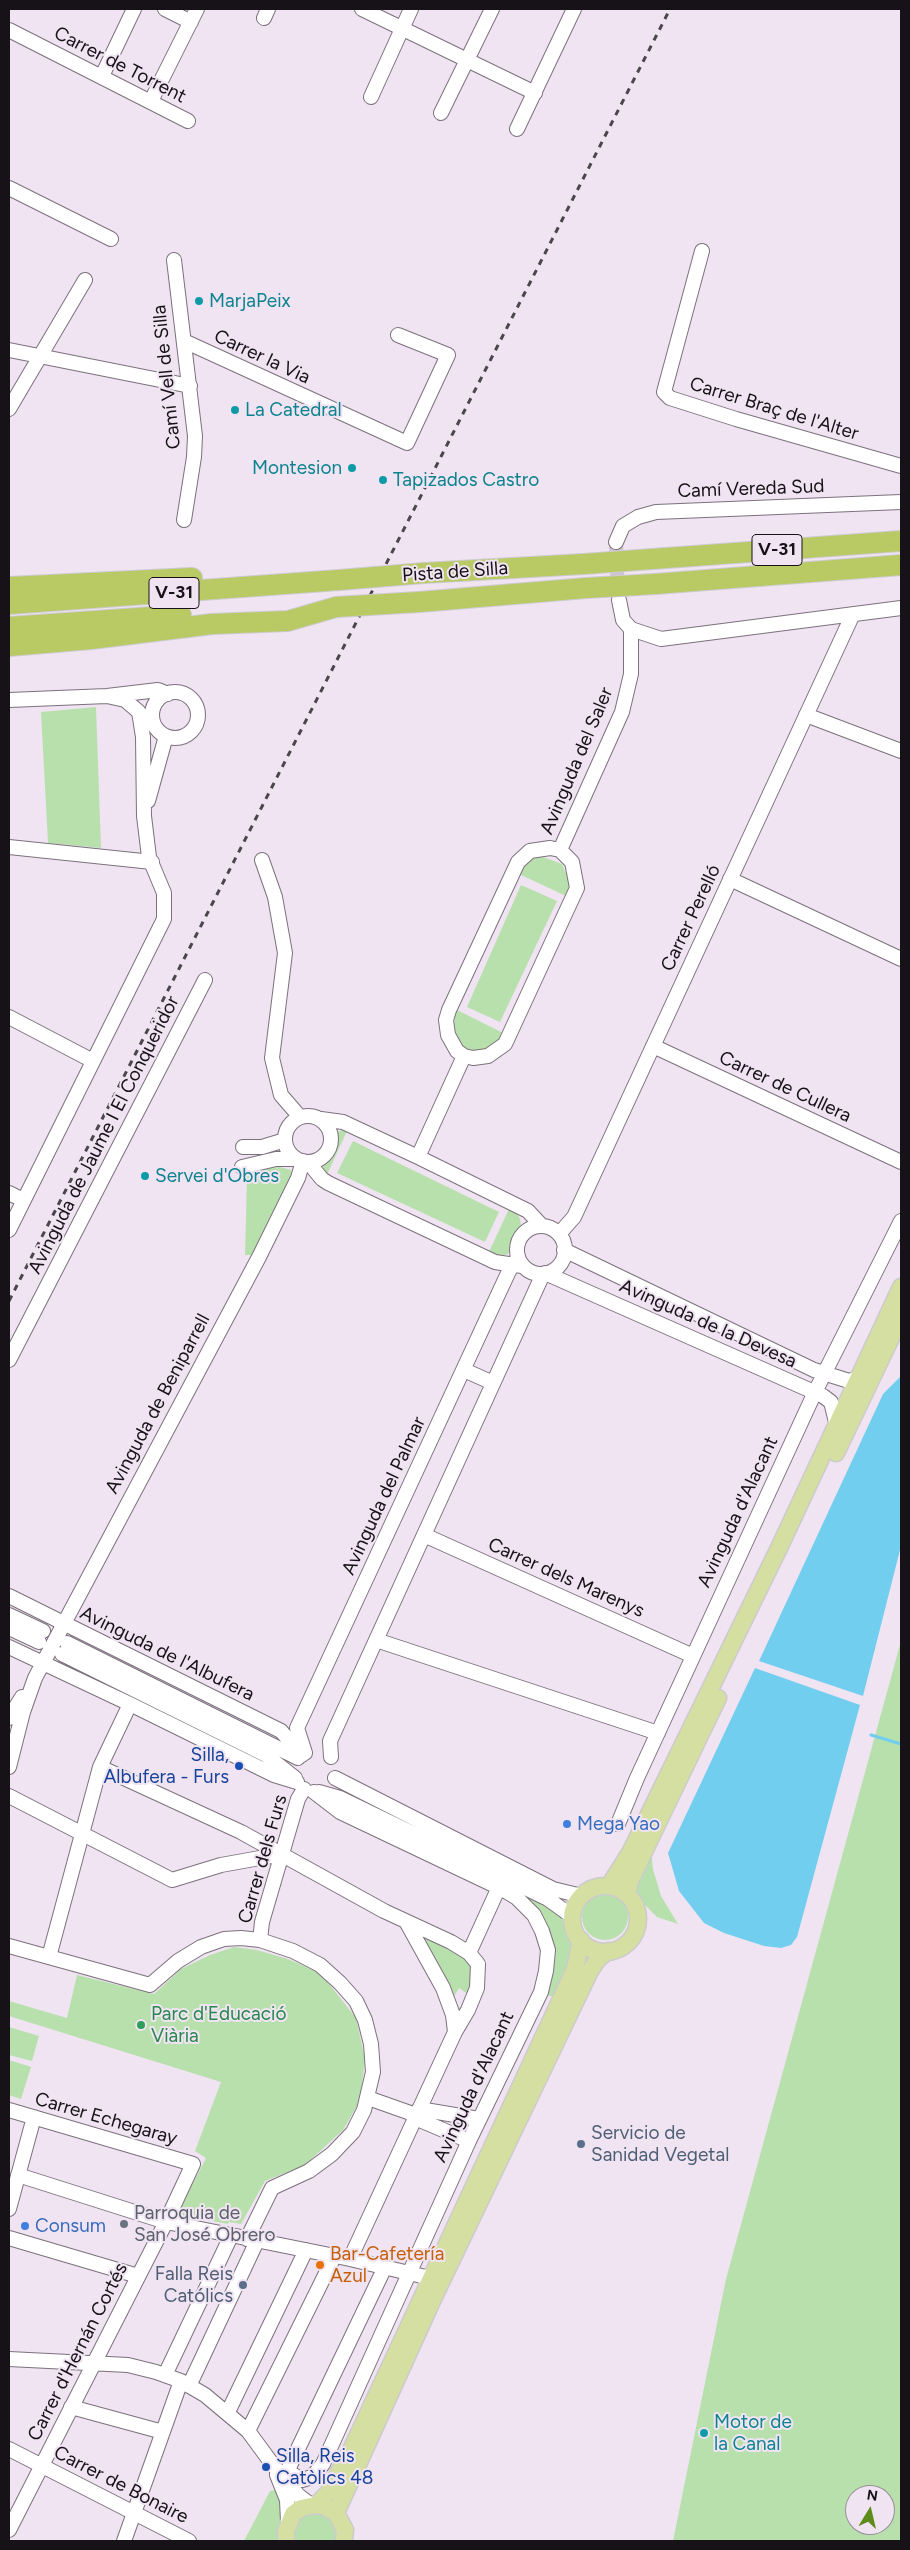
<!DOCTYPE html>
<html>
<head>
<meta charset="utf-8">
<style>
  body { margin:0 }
  #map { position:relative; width:910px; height:2550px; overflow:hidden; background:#f0e4f2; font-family:Figtree,sans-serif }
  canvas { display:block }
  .frame { position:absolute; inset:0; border:10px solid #161217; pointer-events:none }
  .north { position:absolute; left:845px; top:2485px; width:50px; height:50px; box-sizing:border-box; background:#f0e4f2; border:1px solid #99909a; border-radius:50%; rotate:9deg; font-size:14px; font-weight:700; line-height:20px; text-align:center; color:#161217 }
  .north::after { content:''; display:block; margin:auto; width:18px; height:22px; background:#5f8b1a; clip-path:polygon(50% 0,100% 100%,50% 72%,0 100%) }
</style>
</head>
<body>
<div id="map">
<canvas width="910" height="2550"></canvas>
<div class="frame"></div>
<div class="north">N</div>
</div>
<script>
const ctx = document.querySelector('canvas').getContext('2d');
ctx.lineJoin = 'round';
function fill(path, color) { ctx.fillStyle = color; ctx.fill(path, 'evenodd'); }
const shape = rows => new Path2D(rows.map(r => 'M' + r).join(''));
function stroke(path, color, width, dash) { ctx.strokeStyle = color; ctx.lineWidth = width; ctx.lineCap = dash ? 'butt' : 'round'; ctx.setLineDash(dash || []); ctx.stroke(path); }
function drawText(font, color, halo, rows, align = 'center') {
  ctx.font = font + ' Figtree,sans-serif'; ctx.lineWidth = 4; ctx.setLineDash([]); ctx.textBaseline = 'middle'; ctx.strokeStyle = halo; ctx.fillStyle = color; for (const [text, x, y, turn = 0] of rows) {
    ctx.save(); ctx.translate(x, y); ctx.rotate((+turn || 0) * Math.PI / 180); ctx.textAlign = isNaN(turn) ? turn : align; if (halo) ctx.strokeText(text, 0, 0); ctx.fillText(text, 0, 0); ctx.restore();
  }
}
fill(shape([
  [96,707,101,848,48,843,41,712],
  [540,856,562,864,570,883,566,896,519,874,523,866,533,857],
  [521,885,557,901,500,1022,467,1007],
  [455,1009,505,1034,491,1049,476,1051,464,1049,454,1033],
  [341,1130,347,1131,326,1177,321,1169,334,1155,338,1145,337,1133],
  [353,1141,499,1212,485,1242,337,1173],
  [280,1167,291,1170,292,1175,252,1255,245,1255,247,1176,269,1168],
  [509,1209,516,1212,520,1219,521,1226,516,1239,508,1254,497,1257,488,1254],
  [901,1641,901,2541,673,2541,726,2279],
  [855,2495,885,2495,885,2525,855,2525],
  [651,1850,653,1869,661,1896,678,1924,657,1917,644,1904,635,1891,637,1876],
  '582 1917a23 23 0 1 1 46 0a23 23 0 1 1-46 0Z',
  [530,1898,560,1915,573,1943,572,1960,553,1997,545,1994,551,1970,527,1902],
  [423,1936,466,1954,475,1968,469,1995,459,1988,452,2000,422,1940],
  [234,1947,257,1950,288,1959,315,1971,330,1985,356,2018,365,2059,362,2085,357,2106,343,2130,305,2165,265,2181,241,2224,229,2222,228,2224,177,2214,206,2158,195,2151,221,2082,9,2016,9,2001,67,2018,77,1975,154,1994,181,1969,210,1955],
  [9,2027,39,2036,32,2061,9,2055],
  [9,2060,31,2067,21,2099,9,2095],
  [280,2489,284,2503,280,2532,283,2541,244,2541,270,2491],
  [321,2513,332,2521,335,2527,335,2541,294,2541,293,2530,300,2517,306,2514]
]), '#b8e0ad');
fill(shape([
  [901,1376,901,1546,863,1696,759,1661,883,1394],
  [755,1668,860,1705,797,1937,791,1945,781,1948,764,1946,724,1933,704,1923,679,1891,668,1853]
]), '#72ceef');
stroke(shape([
  [871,1735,901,1744]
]), '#72ceef', 3);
stroke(shape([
  [616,542,618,595]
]), '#cfc4d1', 14, [14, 7]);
const minor = shape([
  [165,9,191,22],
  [362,9,535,93],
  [264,18,268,9],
  [9,30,188,121],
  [102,76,134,9],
  [371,97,411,9],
  [151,101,197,9],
  [441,113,492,9],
  [517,129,574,9],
  [9,188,111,239],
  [702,251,664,392,670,398,736,419,901,466],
  [174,260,195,436,194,457,184,520],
  [184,341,407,443,448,355,398,335],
  [9,350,190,386],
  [9,409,85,280],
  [616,542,623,526,638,517,656,512,901,502],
  [631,629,661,639,901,608],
  '152 715a23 23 0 1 1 46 0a23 23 0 1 1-46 0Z',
  [9,700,107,696,158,690,168,694],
  [806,715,901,751],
  [148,801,166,736],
  [9,847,152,862],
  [550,848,560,850,572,862,577,888,505,1044,488,1056,473,1058,464,1056,457,1051,448,1035,446,1020,449,1010,518,862,530,851,550,848],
  [560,850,622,712,631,674,631,629,623,620,619,600],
  [262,860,275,897,285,953,272,1058,281,1095,300,1117],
  [730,879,901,959],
  [9,1017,93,1061],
  [653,1046,901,1162],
  '285 1139a23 23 0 1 1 46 0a23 23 0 1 1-46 0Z',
  [321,1119,343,1122,418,1157,528,1211,542,1226],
  [243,1147,262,1147,285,1140],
  [418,1157,464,1056],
  [308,1162,322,1179,328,1183,495,1262,522,1266],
  [242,1167,276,1159,297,1159],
  [9,1193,23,1200],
  '517 1250a24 24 0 1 1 48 0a24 24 0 1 1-48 0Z',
  [9,1230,164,919,164,893,149,857,144,816,143,737,139,712,125,700,107,696],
  [559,1234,574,1217,853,614],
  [564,1250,814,1370,849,1381,859,1378],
  [545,1273,823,1396,831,1402,837,1426],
  [9,1360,205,980],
  [464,1370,493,1383],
  [424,1535,693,1656],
  [9,1596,281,1731,302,1755],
  [9,1615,43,1631],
  [9,1628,39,1642],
  [376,1640,658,1733],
  [67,1643,298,1758],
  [9,1647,130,1704,274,1775,297,1782],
  [62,1654,266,1755,295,1778],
  [9,1718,22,1697],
  [305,1753,297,1728,509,1271,518,1258],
  [331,1757,330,1741,543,1274],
  [9,1767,23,1712,35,1678,259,1257,298,1178,303,1161],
  [100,1767,241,1832,384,1911,451,1942,469,1953,478,1964,477,1988,468,2010,455,2032,350,2259],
  [335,1778,553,1889,582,1896],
  [319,1792,340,1798,548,1899,573,1917],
  [9,1796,172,1880,221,1865,282,1854],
  [618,1824,637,1778,815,1392,901,1221],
  [407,1923,443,1988,453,2015,455,2032],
  [260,1940,262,1922,298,1799,304,1789],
  [9,1946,150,1985,178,1961,201,1947,224,1939,241,1938,260,1940,293,1951,320,1965,340,1983,356,2001,365,2020,371,2044,373,2072,364,2110,353,2132,332,2154,309,2171,272,2188,247,2239],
  [469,1953,499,1887],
  [49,1957,100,1767,130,1704],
  [368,2098,416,2115],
  [419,2109,479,2119],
  [9,2110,193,2164,166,2222,9,2530],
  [415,2118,469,2141],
  [18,2175,166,2222,350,2259,430,2278],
  [9,2209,34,2117],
  [9,2238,138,2276],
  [9,2359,128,2365,156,2372,181,2381,205,2395,248,2431,273,2465,298,2495,311,2505],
  [165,2375,231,2236],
  [189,2386,257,2241],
  [71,2407,163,2432],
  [228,2412,306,2250],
  [248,2431,334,2257],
  [9,2449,189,2541],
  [289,2472,302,2480,312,2477,323,2464,469,2141,541,1992,546,1971,548,1950,542,1931,534,1915,517,1898,502,1889,340,1812,314,1792],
  [277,2475,287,2500,288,2522],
  [284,2478,385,2267],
  [124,2541,181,2381]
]);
const major = shape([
  [836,1453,901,1317],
  [609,1886,631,1851,779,1548,901,1287],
  '572 1919a33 33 0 1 1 66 0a33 33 0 1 1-66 0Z',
  [628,1895,629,1883,718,1698],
  [316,2505,328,2493,352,2448,575,1969,581,1940],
  [336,2513,432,2301,590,1971,598,1959,608,1951],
  [286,2541,286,2531,293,2514,301,2508,316,2505,323,2506,336,2513,345,2530,344,2541]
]);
const highway = shape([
  [652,559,901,541],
  [424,573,584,564],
  [655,584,901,565],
  [9,587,192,578],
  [419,602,586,588],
  [9,604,339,580],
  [9,627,181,615],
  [9,646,91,639,212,624,288,621,336,607]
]);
stroke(minor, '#7c717d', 16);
stroke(major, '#cccbcc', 19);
stroke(highway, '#cccbcc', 22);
stroke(minor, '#fff', 14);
stroke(major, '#d5dfa2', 16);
stroke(highway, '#b9ca64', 20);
stroke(shape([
  [9,1301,670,9]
]), '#4b454c', 3, [6, 6]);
const highwayBridge = shape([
  [584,564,652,559],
  [339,580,424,573],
  [586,588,655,584],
  [336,607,419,602]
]);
stroke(highwayBridge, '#cccbcc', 22, []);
stroke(highwayBridge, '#b9ca64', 20);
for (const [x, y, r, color] of [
  [199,301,5,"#0f9aa8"],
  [235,410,5,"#0f9aa8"],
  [352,468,5,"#0f9aa8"],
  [383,480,5,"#0f9aa8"],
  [145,1176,5,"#0f9aa8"],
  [239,1766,5,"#1a4fb4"],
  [567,1824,5,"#3f7fe0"],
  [141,2025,5,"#2e9e5b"],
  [581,2144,5,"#5c6f8a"],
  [124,2224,5,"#6b7280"],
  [25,2226,5,"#3f7fe0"],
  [320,2265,5,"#e8710a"],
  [243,2285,5,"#5c6f8a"],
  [704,2433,5,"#0f9aa8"],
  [266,2467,5,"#1a4fb4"]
]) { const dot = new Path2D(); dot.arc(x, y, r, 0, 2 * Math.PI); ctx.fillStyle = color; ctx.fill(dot); stroke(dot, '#f0e4f2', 2); }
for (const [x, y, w] of [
  [777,550,50],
  [174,593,50]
]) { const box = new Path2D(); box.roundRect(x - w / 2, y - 15.5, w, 31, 4); ctx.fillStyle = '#f0e4f2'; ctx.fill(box); stroke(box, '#161217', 1); }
drawText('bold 18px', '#161217', null, [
  ["V-31",777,550],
  ["V-31",174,593]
]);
drawText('19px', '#161217', '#f0e4f2', [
  ["Carrer de Torrent",120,65,27],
  ["Carrer la Via",262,357,25],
  ["Camí Vell de Silla",167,377,-96],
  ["Carrer Braç de l'Alter",774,409,17],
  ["Camí Vereda Sud",751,489,-2],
  ["Pista de Silla",455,572,-4],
  ["Avinguda del Saler",577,761,-67],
  ["Carrer Perelló",691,918,-65],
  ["Carrer de Cullera",785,1087,25],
  ["Avinguda de Jaume I El Conqueridor",104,1135,-63],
  ["Avinguda de la Devesa",708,1324,24],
  ["Avinguda de Beniparrell",158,1404,-62],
  ["Avinguda del Palmar",384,1496,-65],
  ["Avinguda d'Alacant",738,1512,-65],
  ["Carrer dels Marenys",566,1578,24],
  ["Avinguda de l'Albufera",167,1654,26],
  ["Carrer dels Furs",263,1859,-74],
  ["Avinguda d'Alacant",474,2087,-65],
  ["Carrer Echegaray",106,2119,16],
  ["Carrer d'Hernán Cortés",78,2352,-63],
  ["Carrer de Bonaire",121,2485,27]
]);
drawText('19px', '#0d838f', '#f0e4f2', [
  ["MarjaPeix",209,301],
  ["La Catedral",245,410],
  ["Montesion",342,468,"right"],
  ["Tapizados Castro",393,480],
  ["Servei d'Obres",155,1176],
  ["Motor de",714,2422],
  ["la Canal",714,2444]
], 'left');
drawText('19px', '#164399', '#f0e4f2', [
  ["Silla,",229,1755],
  ["Albufera - Furs",229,1777],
  ["Silla, Reis",276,2456,"left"],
  ["Catòlics 48",276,2478,"left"]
], 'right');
drawText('19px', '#366cbe', '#f0e4f2', [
  ["Mega Yao",577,1824],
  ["Consum",35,2226]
], 'left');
drawText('19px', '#27864d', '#f0e4f2', [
  ["Parc d'Educació",151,2014],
  ["Viària",151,2036]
], 'left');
drawText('19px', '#4e5e75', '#f0e4f2', [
  ["Servicio de",591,2133],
  ["Sanidad Vegetal",591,2155],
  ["Falla Reis",233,2274,"right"],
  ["Católics",233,2296,"right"]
], 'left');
drawText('19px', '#5b616d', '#f0e4f2', [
  ["Parroquia de",134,2213],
  ["San José Obrero",134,2235]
], 'left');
drawText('19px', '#c56008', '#f0e4f2', [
  ["Bar-Cafetería",330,2254],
  ["Azul",330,2276]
], 'left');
</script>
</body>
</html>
